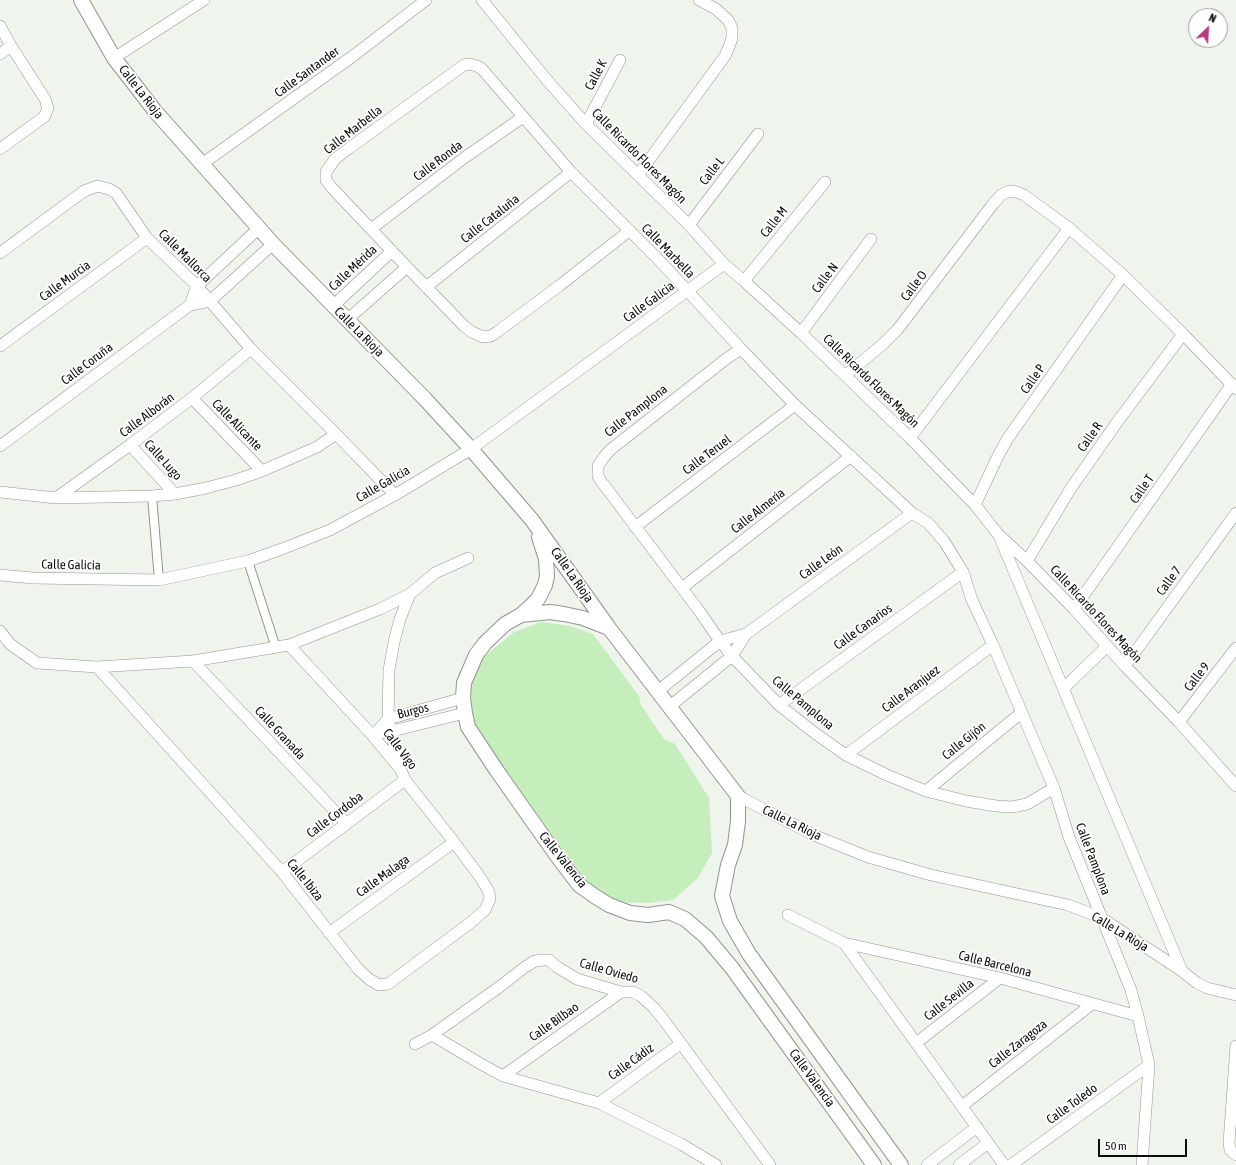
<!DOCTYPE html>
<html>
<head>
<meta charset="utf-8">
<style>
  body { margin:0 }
  #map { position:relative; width:1236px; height:1165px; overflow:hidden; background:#eff5ed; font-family:"Asap Condensed",sans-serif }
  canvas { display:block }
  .north { position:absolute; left:1188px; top:8px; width:40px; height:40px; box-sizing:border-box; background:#fff; border:1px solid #9d9e9d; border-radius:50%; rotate:25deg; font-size:11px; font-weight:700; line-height:16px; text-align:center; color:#0b0d0a }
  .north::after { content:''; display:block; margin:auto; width:14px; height:18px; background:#b93882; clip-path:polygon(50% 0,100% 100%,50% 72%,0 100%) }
  .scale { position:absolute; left:1098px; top:1139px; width:89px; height:18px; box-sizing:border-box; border:2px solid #0b0d0a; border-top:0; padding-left:5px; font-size:12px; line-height:14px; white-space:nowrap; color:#0b0d0a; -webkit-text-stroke:3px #fff; paint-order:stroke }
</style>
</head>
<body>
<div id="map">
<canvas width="1236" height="1165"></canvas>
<div class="north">N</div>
<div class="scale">50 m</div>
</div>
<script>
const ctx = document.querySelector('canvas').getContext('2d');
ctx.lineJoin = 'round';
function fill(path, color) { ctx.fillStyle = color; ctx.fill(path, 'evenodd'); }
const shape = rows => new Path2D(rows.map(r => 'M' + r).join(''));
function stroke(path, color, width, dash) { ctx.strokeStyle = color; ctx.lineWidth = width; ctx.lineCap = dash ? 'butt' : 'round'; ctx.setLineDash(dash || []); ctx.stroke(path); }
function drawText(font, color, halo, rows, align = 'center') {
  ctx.font = font + ' "Asap Condensed",sans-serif'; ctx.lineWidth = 3.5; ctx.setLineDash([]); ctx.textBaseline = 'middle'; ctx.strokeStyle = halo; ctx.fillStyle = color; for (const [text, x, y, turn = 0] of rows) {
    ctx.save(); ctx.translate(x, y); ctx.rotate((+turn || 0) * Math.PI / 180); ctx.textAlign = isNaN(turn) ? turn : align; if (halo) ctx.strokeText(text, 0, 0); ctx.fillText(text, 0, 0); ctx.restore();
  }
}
fill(shape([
  [541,622,570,626,593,634,639,696,641,705,664,739,675,744,709,798,712,853,697,879,673,900,649,903,618,902,590,886,471,724,466,687,484,657,514,632]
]), '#c6edbc');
const pedestrian = shape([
  [152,496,159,580],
  [248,561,276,648]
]);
const minor = shape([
  [482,0,546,79,586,124,689,225,724,264,744,281,801,333,910,438,975,505,998,534,1027,561,1074,609,1125,666,1179,722,1236,786],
  [0,26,11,46,45,99,48,108,44,117,0,149],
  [0,54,11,46],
  [114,58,204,0],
  [586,124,620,60],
  [202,164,353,56,426,0],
  [638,175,725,56,729,47,732,38,732,28,728,20,716,9,699,0],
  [689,225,758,134],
  [371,229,464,158,523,117],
  [629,231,559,286,497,332,491,336,483,337,472,332,464,326,407,267,332,188,326,180,326,172,335,159,348,149,464,65,470,64,477,66,482,69,571,172,658,259,741,349],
  [0,253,84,191,98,186,109,189,116,193,147,238,197,286,251,349,336,434,395,495],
  [744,281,825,182],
  [426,287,571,172],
  [190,305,197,286,259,228],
  [333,306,392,251],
  [347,320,407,267],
  [801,333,871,239],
  [0,346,147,238],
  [846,375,883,344,898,329,993,204,1001,195,1009,191,1017,192,1024,195,1069,228,1123,275,1183,334,1236,389],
  [192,398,262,471],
  [910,438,1069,228],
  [130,445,175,494],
  [0,446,190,305,210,301,273,244],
  [0,492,56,498,152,496,175,494,206,488,236,480,262,471,317,447,336,434],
  [56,498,130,445,192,398,251,349],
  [975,505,998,456,1008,438,1123,275],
  [635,527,795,405],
  [1000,538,1182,971],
  [1027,561,1071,488,1118,421,1183,334],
  [0,575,33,578,159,580,248,561,282,549,330,530,395,495,471,449,724,264],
  [682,588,851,456],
  [1074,609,1232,384],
  [0,631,10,644,37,663,97,667,193,661,289,645,380,609,410,594,435,573,468,558],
  [193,661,346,823],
  [1125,666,1236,513],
  [97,667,282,872,358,969,369,979,379,985,388,984,470,923,485,910,490,899,489,892,480,877,454,842,405,780,401,770,373,736,289,645],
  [1064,688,1107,646],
  [657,692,720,641,746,634,912,513],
  [779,705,963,572],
  [669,707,732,656,746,634],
  [1179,722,1236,648],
  [384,733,465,713],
  [373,736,388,719,463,698],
  [846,755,993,645],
  [399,765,388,719,389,670,394,642,400,619,410,594],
  [1054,788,1027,804,1012,807,996,806,966,801,926,791,887,775,846,755,816,734,779,705,732,656,720,641,700,612,601,481,598,476,598,466,604,457,610,450,619,443,726,359,741,349,795,405,912,513,928,523,944,541,963,572,972,600,993,645,1054,788,1069,837,1131,990,1138,1016,1149,1065,1142,1165],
  [926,791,1021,713],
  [738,796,816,836,868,857,931,875,1068,905,1100,917,1182,971,1197,983,1207,988,1236,995],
  [282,872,405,780],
  [788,915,844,943,1000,978,1138,1016],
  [329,933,454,842],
  [844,943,1004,1165],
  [432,1035,481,1064,503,1076,599,1103,681,1144,716,1165],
  [916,1043,1000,978],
  [415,1044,432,1035,502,985,525,967,535,961,544,960,549,960,557,967,577,979,621,992,633,992,641,996,654,1008,666,1023,770,1165],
  [1236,1046,1229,1143,1230,1150,1236,1155],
  [503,1076,621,992],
  [599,1103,680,1044],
  [962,1106,1092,1004],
  [927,1165,977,1127],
  [959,1165,988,1143],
  [1011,1165,1149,1065]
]);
const tertiary = shape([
  [81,0,114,58,155,111,273,244,425,399,471,449,532,520,609,628,738,796,738,821,735,845,728,865,722,896,730,921,749,954,901,1165],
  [539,537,546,559,547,576,545,585,538,599,531,606,521,615,505,624,485,643,476,655,464,683,463,698,465,713,468,727,497,771,557,856,579,885,596,897,609,905,630,913,648,915,669,912,685,919,706,937,732,968,874,1165],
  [521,615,550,612,564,614,583,618,609,628]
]);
stroke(pedestrian, '#90968e', 10);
stroke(minor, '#90968e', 12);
stroke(tertiary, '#90968e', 16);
stroke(pedestrian, '#fff', 8);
stroke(minor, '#fff', 11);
stroke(tertiary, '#fff', 14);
drawText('13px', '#0b0d0a', '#fff', [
  ["Calle Santander",307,72,-36],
  ["Calle K",596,75,-62],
  ["Calle La Rioja",141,92,52],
  ["Calle Marbella",353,130,-38],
  ["Calle Ricardo Flores Magón",639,156,45],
  ["Calle Ronda",438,161,-37],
  ["Calle L",712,171,-52],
  ["Calle Cataluña",490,219,-38],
  ["Calle M",774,222,-51],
  ["Calle Marbella",668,251,46],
  ["Calle Mallorca",185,256,45],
  ["Calle Mérida",353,268,-43],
  ["Calle N",825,278,-53],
  ["Calle Murcia",65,281,-36],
  ["Calle O",914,286,-53],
  ["Calle Galicia",649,302,-36],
  ["Calle La Rioja",359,332,45],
  ["Calle Coruña",87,364,-37],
  ["Calle P",1033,379,-55],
  ["Calle Ricardo Flores Magón",871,381,44],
  ["Calle Pamplona",636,411,-38],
  ["Calle Alborán",147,415,-37],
  ["Calle Alicante",237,425,46],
  ["Calle R",1090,437,-55],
  ["Calle Teruel",707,455,-37],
  ["Calle Lugo",163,460,48],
  ["Calle Galicia",383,484,-30],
  ["Calle T",1142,489,-55],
  ["Calle Almeria",758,511,-38],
  ["Calle León",821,562,-36],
  ["Calle Galicia",71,565,1],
  ["Calle La Rioja",572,575,55],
  ["Calle 7",1169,581,-54],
  ["Calle Ricardo Flores Magón",1096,614,47],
  ["Calle Canarios",863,627,-36],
  ["Calle 9",1197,677,-52],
  ["Calle Aranjuez",911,689,-37],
  ["Calle Pamplona",803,703,40],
  ["Burgos",413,711,-14],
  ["Calle Granada",280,733,47],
  ["Calle Gijón",964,741,-39],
  ["Calle Vigo",400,749,53],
  ["Calle Cordoba",335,815,-37],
  ["Calle La Rioja",792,823,26],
  ["Calle Pamplona",1093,859,69],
  ["Calle Valencia",563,860,51],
  ["Calle Malaga",383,876,-36],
  ["Calle Ibiza",305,880,51],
  ["Calle La Rioja",1120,932,31],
  ["Calle Barcelona",995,964,14],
  ["Calle Oviedo",609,971,16],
  ["Calle Sevilla",949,1000,-38],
  ["Calle Bilbao",554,1022,-35],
  ["Calle Zaragoza",1018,1044,-38],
  ["Calle Cádiz",631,1062,-36],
  ["Calle Valencia",812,1078,54],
  ["Calle Toledo",1072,1104,-36]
]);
</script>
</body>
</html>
